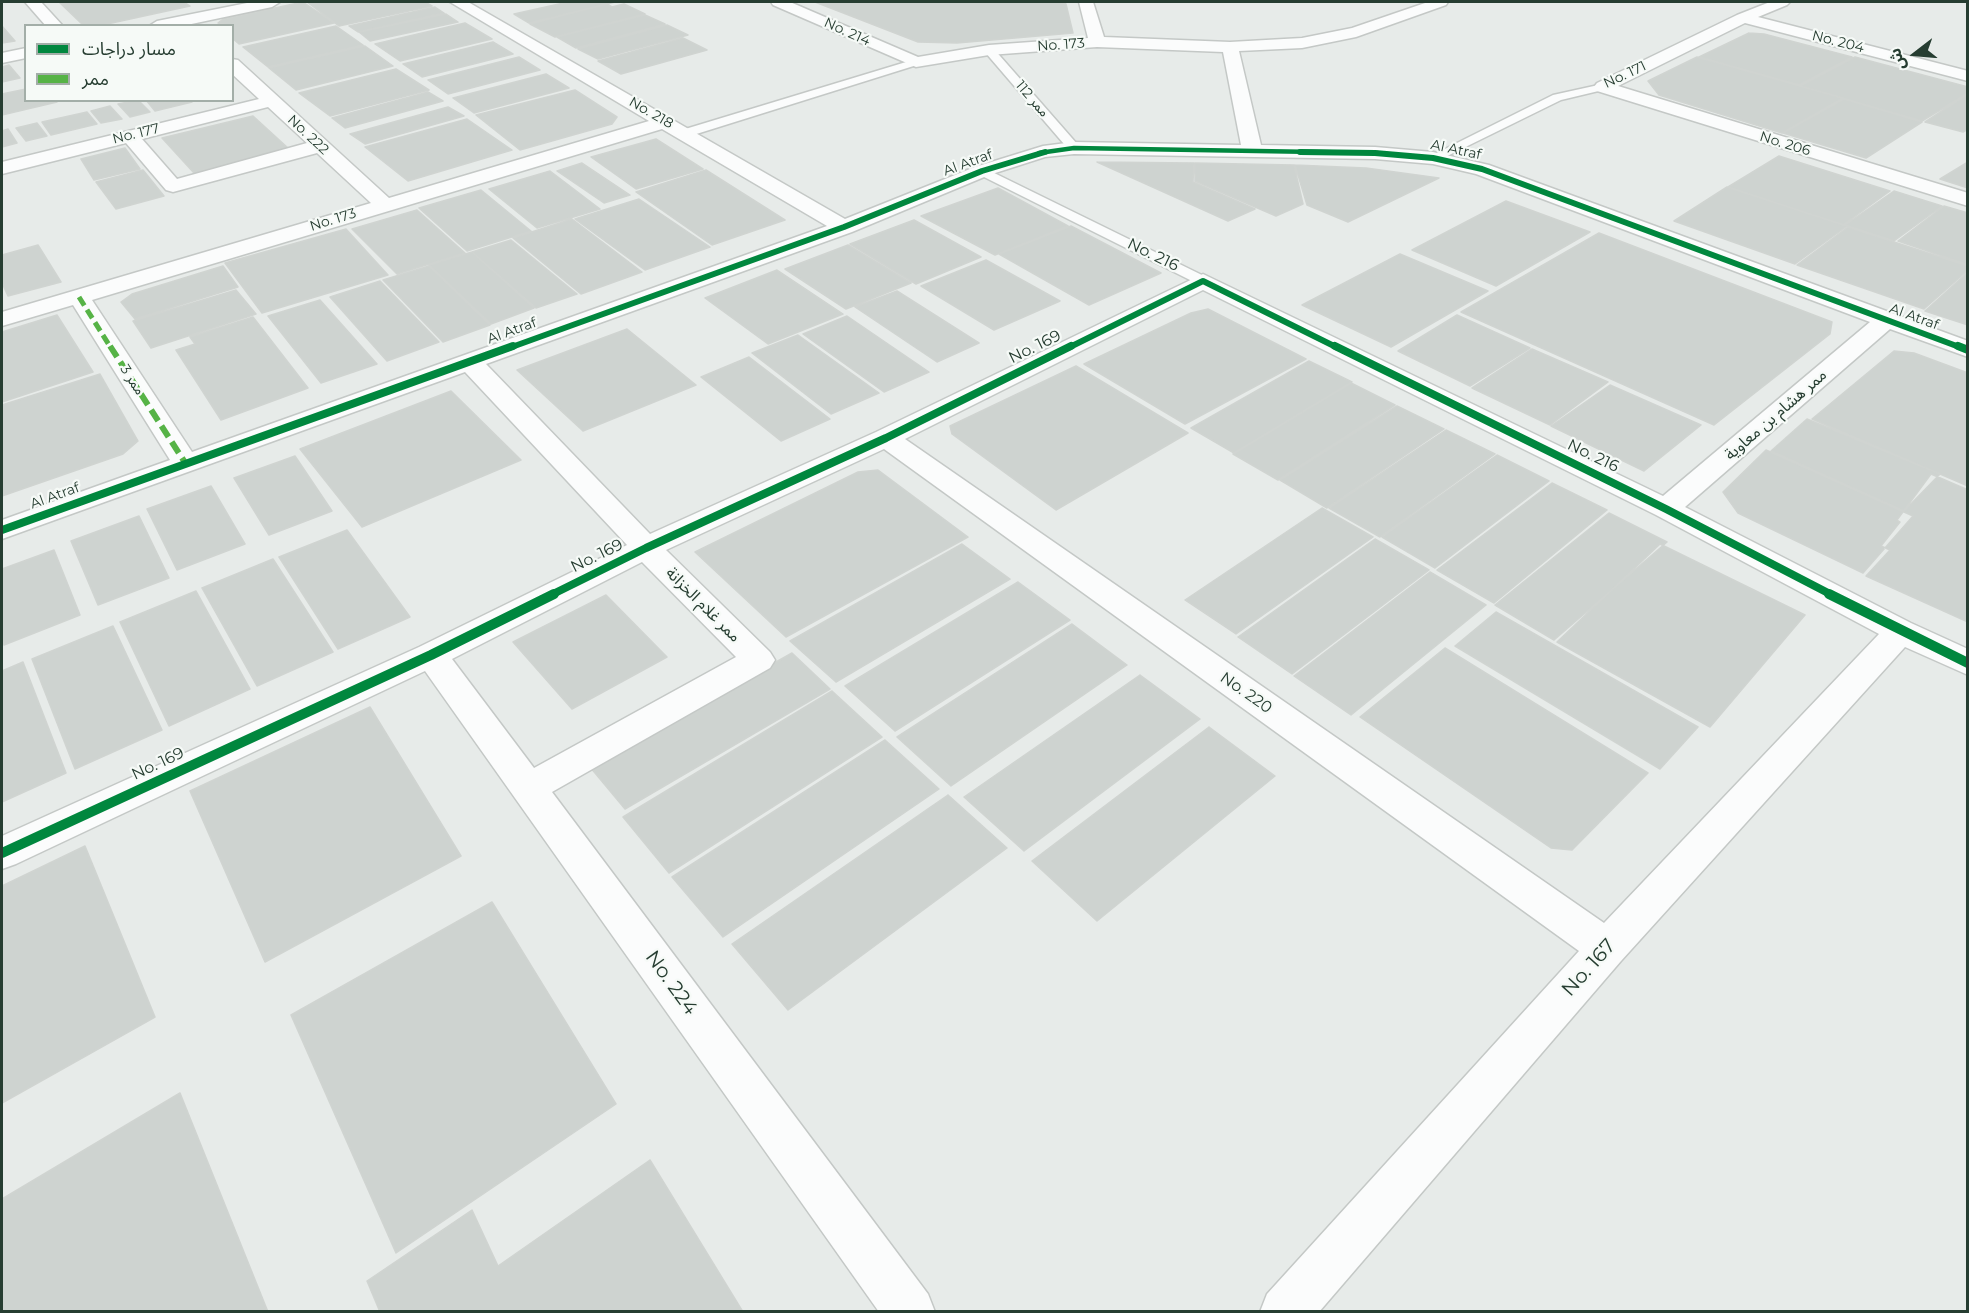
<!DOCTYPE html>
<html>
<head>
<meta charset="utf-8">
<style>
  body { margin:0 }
  #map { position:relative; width:1969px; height:1313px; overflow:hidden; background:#e7ebe9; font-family:Montserrat,"Noto Sans Arabic",sans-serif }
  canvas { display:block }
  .frame { position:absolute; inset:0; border:3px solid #263d31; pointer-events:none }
  .legend { position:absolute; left:24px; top:24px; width:210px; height:78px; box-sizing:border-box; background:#f6faf7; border:2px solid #a3aea8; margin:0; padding:8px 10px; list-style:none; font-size:18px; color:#263d31 }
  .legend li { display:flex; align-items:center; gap:12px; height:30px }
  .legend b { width:30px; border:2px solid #a3aea8 }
  .north { position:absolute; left:1885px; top:24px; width:60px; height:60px; -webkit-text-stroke:4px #f6faf7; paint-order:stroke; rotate:254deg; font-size:16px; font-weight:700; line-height:24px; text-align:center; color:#263d31 }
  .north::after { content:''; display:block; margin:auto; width:21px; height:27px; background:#263d31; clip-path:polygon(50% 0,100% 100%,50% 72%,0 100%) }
</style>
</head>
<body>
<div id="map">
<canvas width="1969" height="1313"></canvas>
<div class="frame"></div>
<ul class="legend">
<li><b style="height:8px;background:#00873e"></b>مسار دراجات</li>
<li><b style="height:8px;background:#56b346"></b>ممر</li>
</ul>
<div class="north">ش</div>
</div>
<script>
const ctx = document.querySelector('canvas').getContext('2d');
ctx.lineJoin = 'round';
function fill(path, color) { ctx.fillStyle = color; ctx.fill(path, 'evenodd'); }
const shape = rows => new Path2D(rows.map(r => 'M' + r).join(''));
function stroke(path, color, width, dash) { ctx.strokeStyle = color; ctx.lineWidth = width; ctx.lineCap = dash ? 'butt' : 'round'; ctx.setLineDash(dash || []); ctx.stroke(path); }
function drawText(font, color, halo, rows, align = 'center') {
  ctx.font = font + ' Montserrat,"Noto Sans Arabic",sans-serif'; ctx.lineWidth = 4.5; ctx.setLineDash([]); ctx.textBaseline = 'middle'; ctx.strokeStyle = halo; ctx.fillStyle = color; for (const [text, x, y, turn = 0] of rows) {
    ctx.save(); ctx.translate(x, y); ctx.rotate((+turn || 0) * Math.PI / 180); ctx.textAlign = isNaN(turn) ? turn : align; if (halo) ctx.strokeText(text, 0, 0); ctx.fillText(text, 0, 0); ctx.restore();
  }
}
const building = shape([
  [59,2,184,2,190,6,98,26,84,26,59,2],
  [303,2,334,23,239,44,232,38,232,26,218,23,223,19,303,2],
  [307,2,425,2,432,6,339,26,307,2],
  [568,2,615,2,529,23,514,14,568,2],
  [815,2,1059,2,1066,4,1073,33,957,43,918,42,815,2],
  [607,4,612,7,624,4,645,14,555,37,530,24,607,4],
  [435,7,444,13,358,32,349,26,435,7],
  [446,14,458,22,370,41,359,32,446,14],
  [645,15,665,24,576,48,557,37,645,15],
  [465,23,492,39,400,61,375,44,465,23],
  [667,25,688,35,598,59,578,49,667,25],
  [2,26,15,41,2,43,2,26],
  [336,26,363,45,268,67,243,47,336,26],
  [1749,33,1764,34,1852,57,1799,85,1699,57,1749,33],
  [683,38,707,50,621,74,598,61,683,38],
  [493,42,513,54,422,77,403,64,493,42],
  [365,46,393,66,296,90,269,68,365,46],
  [519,57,540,70,448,94,428,80,519,57],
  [1697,57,1843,98,1782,133,1659,95,1648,81,1697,57],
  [1855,57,1968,87,1968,93,1922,121,1800,86,1855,57],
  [9,65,20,78,2,82,2,67,9,65],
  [396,69,429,90,330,116,299,93,396,69],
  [546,74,569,88,474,113,453,98,546,74],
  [26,89,26,100,56,100,57,102,2,115,2,94,26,89],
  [575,90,617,117,612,124,520,150,476,115,575,90],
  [428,92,443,101,345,128,332,118,428,92],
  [1968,94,1968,129,1963,132,1925,122,1968,94],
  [1844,99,1922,122,1866,158,1783,133,1844,99],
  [138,100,150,112,130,117,118,104,138,100],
  [146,100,190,100,192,102,155,111,146,100],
  [110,106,122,119,101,123,91,111,110,106],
  [448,107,464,116,365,144,350,134,448,107],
  [87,112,97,124,51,135,42,122,87,112],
  [253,116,288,148,194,173,162,138,253,116],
  [467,119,512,150,408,181,365,147,467,119],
  [37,123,47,136,26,141,16,128,37,123],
  [8,129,17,143,2,147,2,131,8,129],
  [656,139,703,169,636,189,591,157,656,139],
  [125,148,140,169,94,180,81,159,125,148],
  [1779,156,1890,191,1843,225,1728,187,1779,156],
  [1097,162,1194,163,1193,182,1255,209,1228,221,1097,162],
  [1968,162,1968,188,1940,179,1968,162],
  [582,163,630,195,604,203,557,171,582,163],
  [1195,163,1294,165,1303,204,1276,216,1195,181,1195,163],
  [1295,165,1366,168,1439,178,1348,222,1307,205,1295,165],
  [143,170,164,196,116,209,96,182,143,170],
  [706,170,785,220,712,245,636,192,706,170],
  [550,171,600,209,537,228,489,189,550,171],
  [1727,187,1847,226,1795,264,1674,221,1727,187],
  [998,188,1068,226,995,255,921,216,998,188],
  [481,190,531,231,467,251,419,208,481,190],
  [1894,191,1942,206,1894,241,1845,225,1894,191],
  [639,199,710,247,645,270,575,219,639,199],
  [1506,201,1590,232,1496,286,1412,250,1506,201],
  [1944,206,1968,213,1966,264,1898,241,1944,206],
  [417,210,465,253,397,274,352,229,417,210],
  [572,219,642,272,581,294,513,238,572,219],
  [914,220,981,257,916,284,850,244,914,220],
  [1071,226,1161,273,1089,305,999,254,1071,226],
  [1848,227,1968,266,1968,270,1924,309,1797,265,1848,227],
  [346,229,388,275,262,313,225,263,346,229],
  [1599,233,1832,322,1830,334,1714,425,1461,312,1599,233],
  [511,240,577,294,536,308,472,252,511,240],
  [38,245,61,282,8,296,2,283,2,255,38,245],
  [848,245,911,283,846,309,785,269,848,245],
  [472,252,534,308,491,324,429,265,472,252],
  [1400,254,1488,291,1391,347,1302,305,1400,254],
  [986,260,1060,301,994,330,921,286,986,260],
  [223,266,238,287,135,319,121,302,132,294,223,266],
  [429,266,490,325,443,342,383,280,429,266],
  [777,270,843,314,768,344,705,298,777,270],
  [1968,272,1968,325,1925,311,1968,272],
  [380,281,439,342,387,361,330,297,380,281],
  [236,290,256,314,151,348,133,321,236,290],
  [897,291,979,343,937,362,855,307,897,291],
  [320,300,377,364,321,383,268,316,320,300],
  [1208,309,1306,359,1185,424,1084,364,1191,313,1208,309],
  [57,315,93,372,2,402,2,332,57,315],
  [1457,315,1530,348,1470,386,1398,351,1457,315],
  [847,316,929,372,884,392,803,334,847,316],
  [253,317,308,388,221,420,176,350,195,344,190,337,253,317],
  [627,329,696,385,583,431,517,370,627,329],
  [798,335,879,393,831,414,752,353,798,335],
  [1532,349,1608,382,1550,425,1472,388,1532,349],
  [1894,351,1914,353,1968,373,1968,486,1812,419,1894,351],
  [749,357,830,419,781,441,701,377,749,357],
  [1309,361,1352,382,1234,453,1191,428,1309,361],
  [1076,366,1188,433,1056,510,952,434,950,426,1076,366],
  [100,374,138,441,123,454,2,496,2,405,100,374],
  [1351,383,1395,405,1278,480,1233,454,1351,383],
  [1610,385,1701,425,1644,471,1551,426,1610,385],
  [451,391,521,460,362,527,300,449,451,391],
  [1397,406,1444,429,1327,508,1280,480,1397,406],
  [1807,419,1940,474,1904,511,1771,451,1807,419],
  [1446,430,1495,454,1380,537,1329,508,1446,430],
  [1766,450,1913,516,1863,573,1738,513,1723,492,1766,450],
  [1497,455,1549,481,1435,568,1382,537,1497,455],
  [295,456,332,511,269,535,234,478,295,456],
  [878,470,968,537,786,637,695,552,858,472,878,470],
  [1931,474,1968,490,1968,622,1866,576,1890,550,1881,546,1900,522,1897,520,1931,474],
  [1552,483,1607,510,1494,603,1437,570,1552,483],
  [211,486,245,544,177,570,147,509,211,486],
  [1322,508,1373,537,1236,634,1185,600,1322,508],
  [1609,513,1667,542,1554,640,1495,605,1609,513],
  [139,516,169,578,98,605,71,541,139,516],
  [347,530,410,617,338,649,279,557,347,530],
  [1375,539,1429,570,1292,674,1238,637,1375,539],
  [962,544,1010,579,836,682,790,641,962,544],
  [1660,544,1805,615,1710,727,1557,642,1660,544],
  [54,550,80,615,4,645,2,638,2,569,54,550],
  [273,559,333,652,257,686,202,588,273,559],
  [1430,572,1486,605,1351,715,1294,676,1430,572],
  [1018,582,1070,620,895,731,845,686,1018,582],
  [196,591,250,689,169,726,120,622,196,591],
  [606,595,667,657,572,709,513,642,606,595],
  [1496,612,1698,727,1660,769,1455,646,1496,612],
  [1072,624,1127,665,951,786,897,737,1072,624],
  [113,626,162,730,75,769,32,659,113,626],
  [1445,648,1648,773,1572,850,1551,848,1360,717,1445,648],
  [792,653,830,689,625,809,590,767,792,653],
  [23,662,66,773,2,802,2,671,23,662],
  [1140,675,1200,719,1024,851,964,797,1140,675],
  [832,691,882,737,669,873,623,817,832,691],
  [370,707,461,856,265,962,190,791,370,707],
  [1209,727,1275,776,1097,921,1032,861,1209,727],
  [885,740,939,789,723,937,672,877,885,740],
  [948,795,1007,848,788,1010,732,944,948,795],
  [85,846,155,1017,2,1103,2,886,85,846],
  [492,902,616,1104,396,1253,291,1015,492,902],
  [180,1093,268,1312,2,1312,2,1199,180,1093],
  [650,1160,743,1312,380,1312,367,1281,472,1210,498,1266,650,1160]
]);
fill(building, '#ced3d0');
stroke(building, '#d0d4d1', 1.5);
const lane = shape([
  [989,47,993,48,1078,145,1078,151,1070,151,985,52,984,50,989,47],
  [916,59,921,62,920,64,690,136,686,137,680,133,682,130,916,59],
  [1603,84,1609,87,1607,89,1561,100,1437,161,1433,162,1427,158,1553,95,1603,84],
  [982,167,1208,278,1210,281,1203,285,1198,284,978,174,976,171,978,168,982,167]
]);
const street = shape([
  [25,2,41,2,63,26,46,26,25,2],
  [252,2,280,2,272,7,182,26,149,26,157,21,252,2],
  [450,2,468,2,845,219,975,167,1043,146,1074,142,1241,145,1223,52,1097,47,989,55,916,67,773,5,771,2,790,2,918,57,989,45,1088,38,1079,2,1093,2,1104,37,1230,42,1302,38,1352,28,1428,2,1448,2,1446,5,1356,37,1302,48,1239,51,1261,145,1375,147,1433,152,1489,165,1968,341,1968,357,1890,329,1685,507,1911,623,1968,649,1968,675,1905,647,1621,961,1319,1312,1260,1312,1267,1294,1579,951,884,449,666,550,770,652,775,660,770,668,552,792,928,1294,935,1312,879,1312,425,671,16,864,2,869,2,836,419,647,627,545,465,372,2,539,2,520,170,460,73,305,2,326,2,312,371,203,317,153,173,192,166,190,126,143,2,174,2,162,259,99,232,74,232,59,238,60,389,198,649,121,450,2],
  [268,107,307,143,177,179,142,139,268,107],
  [662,129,827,226,192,452,92,300,662,129],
  [1074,154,1375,159,1433,164,1476,174,1870,322,1663,496,1203,274,876,432,650,534,486,364,852,232,989,175,1045,157,1074,154],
  [1203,290,1656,515,1879,634,1604,923,905,439,1203,290],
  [642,562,736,657,534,768,452,659,642,562],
  [1770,2,1790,2,1787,5,1758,17,1968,71,1968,81,1745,23,1618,86,1968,193,1968,206,1597,91,1594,87,1597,83,1737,15,1770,2],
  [26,48,26,58,2,63,2,53,26,48]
]);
stroke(lane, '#c4c8c6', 3);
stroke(street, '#c4c8c6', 3);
fill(lane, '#fbfcfc');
fill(street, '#fbfcfc');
stroke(shape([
  [79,297,111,348]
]), '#56b346', 5, [10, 5]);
stroke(shape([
  [110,346,186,464]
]), '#56b346', 6, [13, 6]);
stroke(shape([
  [1039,153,1074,148,1378,153]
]), '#00873e', 4.5);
stroke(shape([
  [1300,152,1375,153,1433,158,1482,169,1962,348],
  [509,348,844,227,982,171,1045,152],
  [1068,348,1203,281,1338,348]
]), '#00873e', 6);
stroke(shape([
  [1335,346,1666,509,1832,595],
  [1958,346,1968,350],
  [2,530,513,346],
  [551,595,646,548,886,438,1071,346]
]), '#00873e', 8);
stroke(shape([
  [1829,594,1968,663],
  [2,853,431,655,554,594]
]), '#00873e', 10);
drawText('14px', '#263d31', '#f6faf7', [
  ["No. 214",847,32,24],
  ["No. 204",1838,42,14],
  ["No. 173",1061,45,-4],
  ["No. 171",1625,75,-25],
  ["ممر 112",1032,99,49],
  ["No. 218",651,113,30],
  ["No. 177",136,134,-14],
  ["No. 222",308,135,43],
  ["No. 206",1785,144,17],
  ["Al Atraf",1456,150,12],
  ["Al Atraf",968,163,-20],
  ["No. 173",333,220,-17],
  ["Al Atraf",1914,317,20],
  ["Al Atraf",512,331,-20],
  ["ممر 3",132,380,57],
  ["Al Atraf",55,496,-20]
]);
drawText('16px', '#263d31', '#f6faf7', [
  ["No. 216",1153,255,26],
  ["No. 169",1035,347,-26],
  ["ممر هشام بن معاوية",1776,415,-41],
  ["No. 216",1593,456,26],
  ["No. 169",597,556,-26],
  ["ممر غلام الخزانة",703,605,45],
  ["No. 220",1246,693,35],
  ["No. 169",158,764,-25]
]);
drawText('20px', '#263d31', '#f6faf7', [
  ["No. 167",1589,968,-48],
  ["No. 224",671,983,54]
]);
</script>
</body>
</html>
